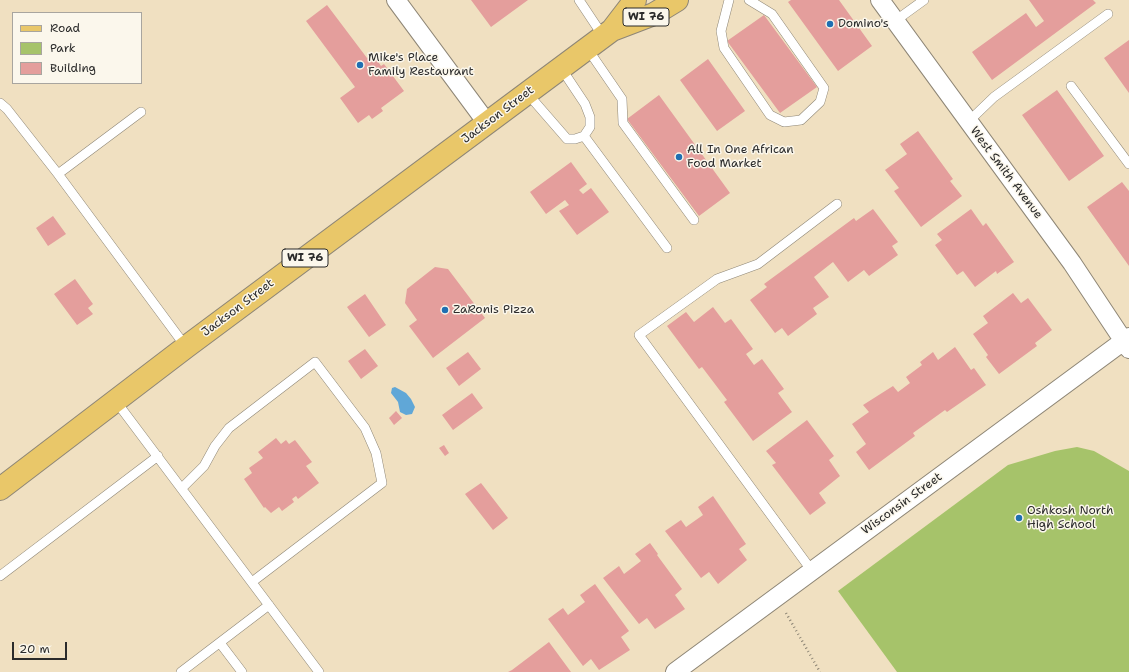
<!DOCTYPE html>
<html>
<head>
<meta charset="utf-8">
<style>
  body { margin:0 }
  #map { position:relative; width:1129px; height:672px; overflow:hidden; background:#f0e0c1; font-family:"Shantell Sans",sans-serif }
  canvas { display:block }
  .legend { position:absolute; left:12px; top:12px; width:130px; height:72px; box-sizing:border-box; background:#fbf7ec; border:1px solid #a8a59f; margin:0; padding:5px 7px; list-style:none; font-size:12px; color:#2b2b2b }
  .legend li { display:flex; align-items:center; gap:8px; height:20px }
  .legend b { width:20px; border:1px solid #a8a59f }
  .scale { position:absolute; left:12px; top:642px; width:55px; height:18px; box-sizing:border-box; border:2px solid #2b2b2b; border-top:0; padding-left:5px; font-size:12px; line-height:14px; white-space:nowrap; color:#2b2b2b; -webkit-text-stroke:3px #fbf7ec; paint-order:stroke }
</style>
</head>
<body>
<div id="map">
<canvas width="1129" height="672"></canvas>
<ul class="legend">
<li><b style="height:5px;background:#e9c769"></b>Road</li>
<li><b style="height:11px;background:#a6c36a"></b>Park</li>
<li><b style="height:11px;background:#e49e9c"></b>Building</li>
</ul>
<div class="scale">20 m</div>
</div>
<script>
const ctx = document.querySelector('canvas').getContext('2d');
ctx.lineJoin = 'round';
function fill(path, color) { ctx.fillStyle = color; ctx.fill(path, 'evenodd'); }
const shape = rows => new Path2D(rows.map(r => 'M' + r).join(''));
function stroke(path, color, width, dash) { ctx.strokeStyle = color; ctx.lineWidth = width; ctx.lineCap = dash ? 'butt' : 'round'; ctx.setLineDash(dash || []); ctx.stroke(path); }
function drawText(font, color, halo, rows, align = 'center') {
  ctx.font = font + ' "Shantell Sans",sans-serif'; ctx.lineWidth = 3; ctx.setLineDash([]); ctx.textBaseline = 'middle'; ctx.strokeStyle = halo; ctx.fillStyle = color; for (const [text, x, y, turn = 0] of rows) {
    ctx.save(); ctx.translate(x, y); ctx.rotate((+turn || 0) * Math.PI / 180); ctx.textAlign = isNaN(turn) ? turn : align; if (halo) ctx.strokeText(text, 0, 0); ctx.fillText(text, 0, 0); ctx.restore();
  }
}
fill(shape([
  [1077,447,1094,451,1129,471,1129,672,897,672,838,591,1008,465,1055,451]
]), '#a6c36a');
fill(shape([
  [395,387,406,393,411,399,415,407,412,414,406,415,400,412,398,402,391,393,392,388]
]), '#60a7d7');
fill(shape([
  [471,0,528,0,491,27],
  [791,0,839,0,872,46,838,71,788,2],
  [1029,0,1093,0,1096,3,992,80,972,52,1026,13,1036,27,1044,21],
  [327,5,367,58,373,54,381,66,384,64,404,91,381,108,383,111,372,119,369,115,358,123,340,98,355,87,306,21],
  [764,15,817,87,780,113,727,41],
  [1129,40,1129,93,1104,58],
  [708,59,745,111,717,131,680,80],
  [1057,90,1104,156,1069,181,1022,115],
  [659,95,730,193,699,216,627,119],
  [918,131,953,179,950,181,962,196,921,227,894,191,899,188,885,170,907,154,900,144],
  [571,162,587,184,579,190,583,194,591,188,609,212,577,235,559,211,569,205,565,200,546,214,530,192],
  [1122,182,1129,191,1129,266,1087,207],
  [873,209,898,242,892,246,898,255,869,276,864,270,848,282,833,262,814,277,829,297,813,308,817,314,788,336,782,328,775,333,750,300,767,287,764,284,854,218,856,221],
  [971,209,983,226,986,223,1014,262,997,274,996,271,975,287,963,271,957,275,935,245,942,240,937,234],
  [53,216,66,234,48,246,36,228],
  [435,267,448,269,485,318,433,358,409,326,417,320,405,303,407,289],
  [75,279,93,304,88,308,93,314,77,325,54,294],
  [1013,293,1021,303,1028,298,1052,330,1035,343,1037,346,999,374,986,357,988,355,973,334,988,323,983,316],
  [365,294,386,325,369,337,347,307],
  [713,307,725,323,731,319,753,349,746,354,754,365,762,359,784,389,778,393,792,412,753,441,724,402,727,400,702,367,699,369,667,326,686,312,694,322],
  [955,347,971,370,974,368,986,385,947,412,945,410,913,433,915,436,869,470,856,452,866,444,852,424,869,412,863,405,893,386,898,392,910,383,906,377,922,365,920,362,933,352,938,360],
  [365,349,378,366,361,379,348,361],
  [468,352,481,369,459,386,446,368],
  [472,393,483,408,453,430,442,415],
  [396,411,402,418,394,425,389,418],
  [807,420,834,456,829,460,840,476,819,493,826,503,810,515,772,465,776,463,766,451],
  [276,438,281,444,286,440,289,444,295,440,312,462,306,466,319,483,298,499,296,496,292,499,294,502,282,511,279,507,271,513,265,507,264,508,244,479,252,473,249,468,263,458,258,452],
  [444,445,449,453,445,456,439,448],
  [481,483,508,518,493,530,465,494],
  [713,496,746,544,739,549,747,560,718,584,709,572,701,578,665,531,681,520,686,527,703,515,698,507],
  [650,543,658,554,657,555,682,589,675,595,685,609,655,629,647,618,639,624,603,578,619,566,624,574,641,561,635,554],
  [595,584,629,631,621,637,630,650,599,670,591,659,583,666,548,619,563,608,568,615,585,602,580,595],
  [549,642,571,672,508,672,512,670]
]), '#e49e9c');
const lane = shape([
  [579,0,603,36],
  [729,0,721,31,724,48,770,115,784,122,801,120,820,102,824,88,772,14,749,0],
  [895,21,924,0],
  [587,48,622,99,623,123,694,220],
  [1071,86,1129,164],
  [527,93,567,139,575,139,584,136,590,127,590,117,585,104,561,68],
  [0,103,7,109,58,174,186,347],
  [968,122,994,97,1108,14],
  [584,136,667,248],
  [58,174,141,112],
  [115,400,319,672],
  [182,488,204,466,215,446,229,428,315,362,365,428,376,453,382,483,252,582],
  [812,571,639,335,717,279,758,264,837,204],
  [0,576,158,456],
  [220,643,242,672],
  [181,672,269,605]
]);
const street = shape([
  [396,0,487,123],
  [880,0,1072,263,1129,349],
  [675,672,1129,337]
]);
const primary = shape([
  [612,30,635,0],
  [0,489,186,347,612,30,654,14,677,0]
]);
stroke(lane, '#8e8676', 10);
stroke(street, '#8e8676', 20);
stroke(primary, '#8e8676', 24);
stroke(shape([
  [786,613,820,672]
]), '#8e8676', 2.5, [1, 3]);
stroke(lane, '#fff', 9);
stroke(street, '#fff', 18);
stroke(primary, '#e9c769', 22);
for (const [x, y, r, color] of [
  [830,24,4,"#1f6fb2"],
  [360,65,4,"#1f6fb2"],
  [679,157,4,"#1f6fb2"],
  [445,310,4,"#1f6fb2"],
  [1019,518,4,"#1f6fb2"]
]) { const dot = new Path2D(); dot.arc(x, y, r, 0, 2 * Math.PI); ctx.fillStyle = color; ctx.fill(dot); stroke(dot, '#fbf7ec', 1.5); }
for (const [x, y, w] of [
  [646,17,46],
  [305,258,46]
]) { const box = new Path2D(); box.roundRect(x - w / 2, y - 9, w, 18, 3); ctx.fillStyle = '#fbf7ec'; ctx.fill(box); stroke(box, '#2b2b2b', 1); }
drawText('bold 11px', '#2b2b2b', null, [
  ["WI 76",646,17],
  ["WI 76",305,258]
]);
drawText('12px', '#2b2b2b', '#fbf7ec', [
  ["Domino's",838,24],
  ["Mike's Place",368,58],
  ["Family Restaurant",368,72],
  ["All In One African",687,150],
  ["Food Market",687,164],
  ["ZaRonis Pizza",453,310],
  ["Oshkosh North",1027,511],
  ["High School",1027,525]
], 'left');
drawText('12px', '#2b2b2b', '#fbf7ec', [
  ["Jackson Street",498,115,-37],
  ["West Smith Avenue",1006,173,53],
  ["Jackson Street",238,308,-37],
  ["Wisconsin Street",902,504,-36]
]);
</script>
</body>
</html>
